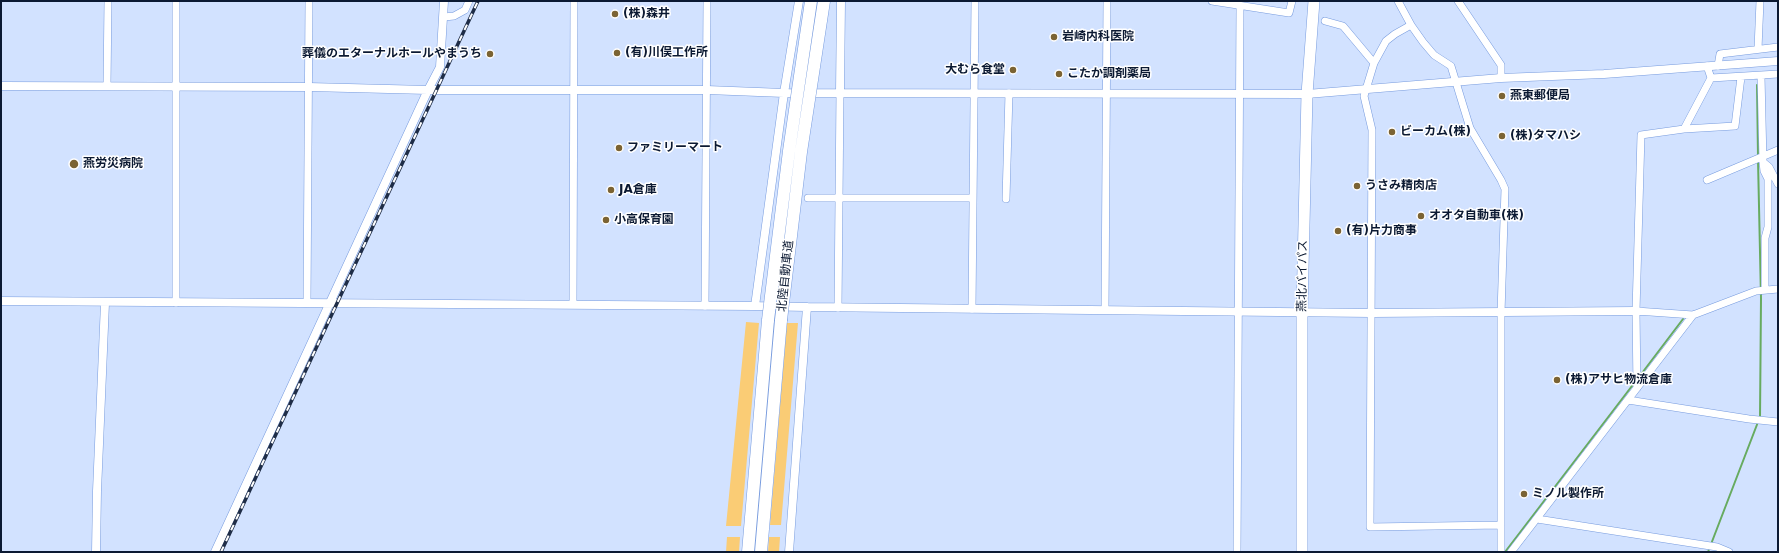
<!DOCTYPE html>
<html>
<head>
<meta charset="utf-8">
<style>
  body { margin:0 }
  #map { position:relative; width:1779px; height:553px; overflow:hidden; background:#d2e2ff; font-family:"DejaVu Sans",sans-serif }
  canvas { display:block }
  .frame { position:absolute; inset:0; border:2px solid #0b1932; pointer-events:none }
</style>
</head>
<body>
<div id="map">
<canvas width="1779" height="553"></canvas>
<div class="frame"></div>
</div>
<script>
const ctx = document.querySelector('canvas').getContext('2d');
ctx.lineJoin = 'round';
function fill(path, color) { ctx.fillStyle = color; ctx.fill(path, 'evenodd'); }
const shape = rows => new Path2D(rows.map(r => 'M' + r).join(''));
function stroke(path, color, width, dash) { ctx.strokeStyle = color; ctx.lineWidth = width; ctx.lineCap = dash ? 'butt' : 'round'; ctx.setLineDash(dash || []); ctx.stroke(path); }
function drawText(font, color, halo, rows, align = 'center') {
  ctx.font = font + ' "DejaVu Sans","Noto Sans JP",sans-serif'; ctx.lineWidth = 3; ctx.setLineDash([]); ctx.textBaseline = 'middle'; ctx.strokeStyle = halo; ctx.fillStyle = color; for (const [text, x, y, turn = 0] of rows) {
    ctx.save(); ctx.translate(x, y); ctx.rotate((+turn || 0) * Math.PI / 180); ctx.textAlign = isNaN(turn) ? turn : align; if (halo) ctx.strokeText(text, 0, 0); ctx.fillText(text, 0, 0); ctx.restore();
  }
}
fill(shape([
  [746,322,759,323,741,526,726,526],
  [787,323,798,323,781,525,770,525],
  [727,537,740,537,739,552,726,552],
  [769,537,780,537,779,552,768,552]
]), '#facc75');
stroke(shape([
  [1757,85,1758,156],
  [1758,160,1761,298,1760,418],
  [1639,377,1683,319],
  [1505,552,1635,382],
  [1708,552,1758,422]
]), '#67ab60', 2);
const minor = shape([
  [1212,1,1289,13,1292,1],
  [1398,1,1411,25,1423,42,1434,55,1451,66,1470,128,1501,180,1505,189,1501,313,1501,552],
  [1458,1,1501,65,1501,78],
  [444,17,454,16,465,10,469,1],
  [1325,21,1343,26,1374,63],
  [1411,25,1395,34,1386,41,1374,63,1364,96,1372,130,1370,527,1501,525],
  [1758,49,1760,1],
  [1707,66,1711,78,1778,74],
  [1718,66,1720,54,1778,47],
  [1761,76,1763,162,1764,171,1768,179,1768,227,1765,238,1765,289],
  [107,86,108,1],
  [1684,129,1735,126,1741,77],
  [1763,162,1769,167,1778,184],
  [1707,180,1778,150],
  [808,198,972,198],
  [1006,199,1009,93],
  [176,303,176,1],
  [307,303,309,1],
  [573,304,574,1],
  [705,306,707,1],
  [838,308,840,92],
  [972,309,975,1],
  [1105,310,1107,1],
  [1636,311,1693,315,1756,291,1778,289],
  [1637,388,1636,311,1641,135,1684,129,1711,78],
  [1628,400,1749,419,1778,422],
  [1537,519,1717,547,1729,552],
  [1237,552,1240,7],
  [1511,552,1693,315]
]);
const tertiary = shape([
  [1,86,309,87,428,90,707,90,784,93,1307,94,1501,78,1604,74,1778,61],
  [840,92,841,1],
  [1,301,755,306,807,307,1372,313,1636,311],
  [755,306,784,93,799,1],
  [96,552,97,491,105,303],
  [215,552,428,90,440,67,444,1],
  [789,552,807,307]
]);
const trunk = shape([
  [1302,552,1302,312,1307,94,1314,1]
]);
const motorway = shape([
  [748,552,768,320],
  [761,552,781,320]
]);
stroke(minor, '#779bde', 8);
stroke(tertiary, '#779bde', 9);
stroke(trunk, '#779bde', 12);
stroke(motorway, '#779bde', 13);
stroke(minor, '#fff', 7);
stroke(tertiary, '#fff', 8);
stroke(trunk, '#fff', 11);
stroke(motorway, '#fff', 12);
const rail = shape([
  [221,552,478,1]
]);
stroke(rail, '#1f2d47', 3.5);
stroke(rail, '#fff', 2, [6]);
const motorwayBridge = shape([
  [768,320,789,151,811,1],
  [781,320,801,152,824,1]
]);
stroke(motorwayBridge, '#779bde', 13, []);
stroke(motorwayBridge, '#fff', 12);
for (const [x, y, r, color] of [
  [615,14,4,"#7b6333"],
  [1054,37,4,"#7b6333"],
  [617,53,4,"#7b6333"],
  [490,54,4,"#7b6333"],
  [1013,70,4,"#7b6333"],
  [1059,74,4,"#7b6333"],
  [1502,96,4,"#7b6333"],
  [1392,132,4,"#7b6333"],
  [1502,136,4,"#7b6333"],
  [619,148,4,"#7b6333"],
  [74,164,5,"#7b6333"],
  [1357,186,4,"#7b6333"],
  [611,190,4,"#7b6333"],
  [1421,216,4,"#7b6333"],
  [606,220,4,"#7b6333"],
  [1338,231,4,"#7b6333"],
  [1557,380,4,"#7b6333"],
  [1524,494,4,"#7b6333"]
]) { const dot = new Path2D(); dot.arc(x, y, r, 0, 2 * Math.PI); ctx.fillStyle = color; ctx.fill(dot); stroke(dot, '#fff', 1.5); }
drawText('bold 12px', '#0b1932', '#fff', [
  ["(株)森井",623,14],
  ["岩崎内科医院",1062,37],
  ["(有)川俣工作所",625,53],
  ["葬儀のエターナルホールやまうち",482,54,"right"],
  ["大むら食堂",1005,70,"right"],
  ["こたか調剤薬局",1067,74],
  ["燕東郵便局",1510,96],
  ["ビーカム(株)",1400,132],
  ["(株)タマハシ",1510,136],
  ["ファミリーマート",627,148],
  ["燕労災病院",83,164],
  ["うさみ精肉店",1365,186],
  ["JA倉庫",619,190],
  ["オオタ自動車(株)",1429,216],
  ["小高保育園",614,220],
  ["(有)片力商事",1346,231],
  ["(株)アサヒ物流倉庫",1565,380],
  ["ミノル製作所",1532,494]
], 'left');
drawText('12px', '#0b1932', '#fff', [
  ["北陸自動車道",786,276,-84],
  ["燕北バイパス",1303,276,-89]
]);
</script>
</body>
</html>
